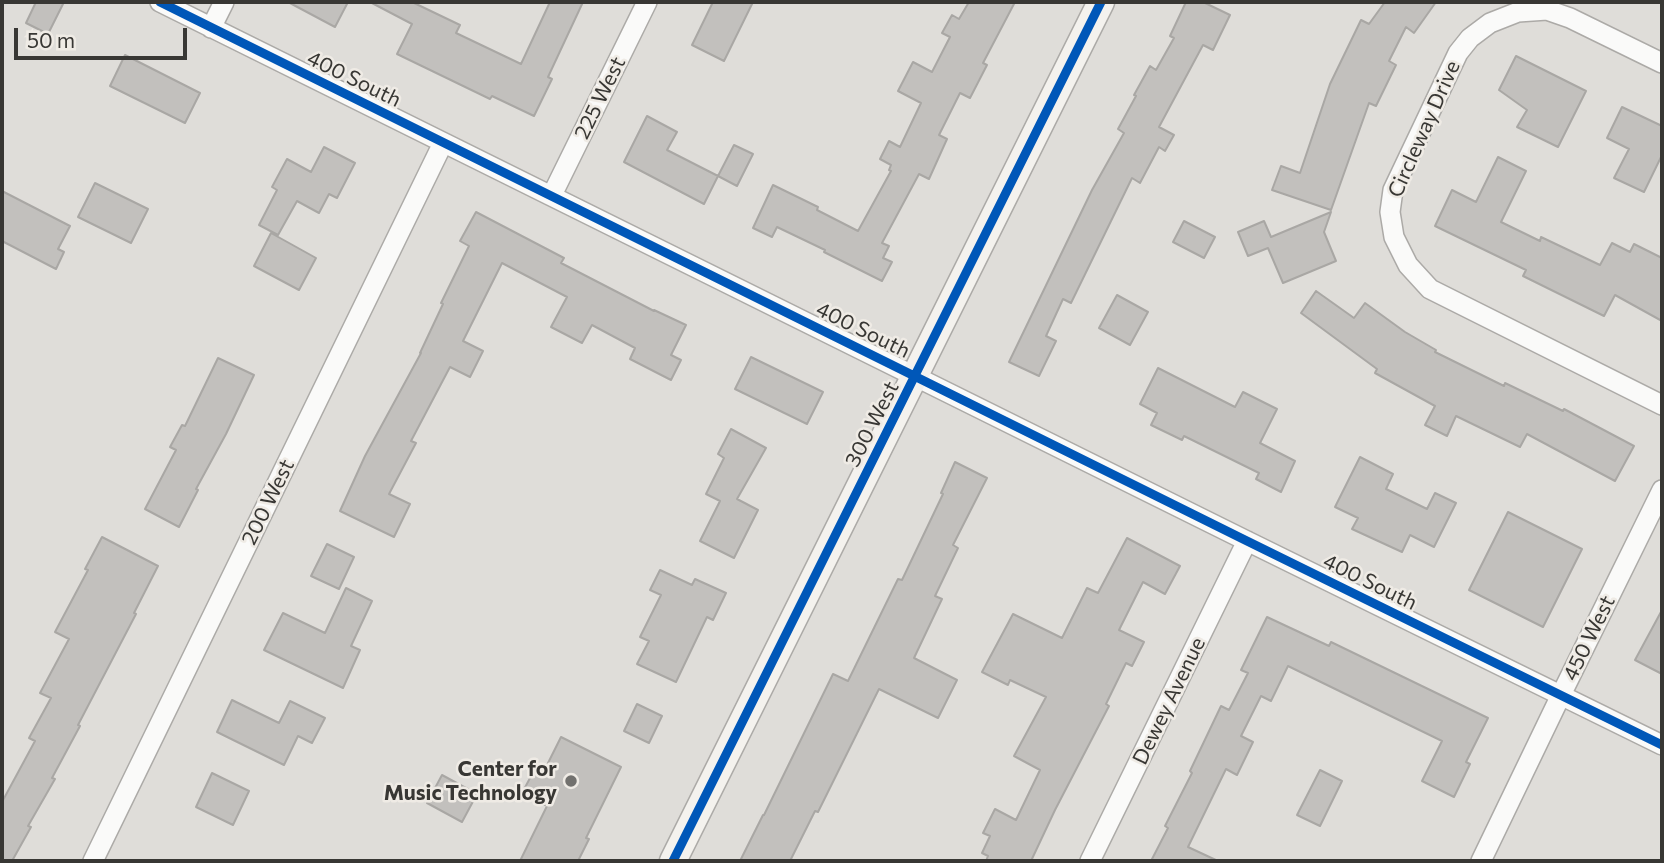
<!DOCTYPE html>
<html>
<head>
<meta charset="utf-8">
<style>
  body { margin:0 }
  #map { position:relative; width:1664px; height:863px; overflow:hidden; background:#dfddd9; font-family:Commissioner,sans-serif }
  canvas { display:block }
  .frame { position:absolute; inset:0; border:4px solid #383734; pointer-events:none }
  .scale { position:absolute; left:14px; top:28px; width:173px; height:32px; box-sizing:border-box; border:4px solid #383734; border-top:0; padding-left:9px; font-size:21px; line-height:24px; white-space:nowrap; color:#383734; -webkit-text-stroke:5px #efebe5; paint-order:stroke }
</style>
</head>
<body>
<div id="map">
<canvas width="1664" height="863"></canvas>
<div class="frame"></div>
<div class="scale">50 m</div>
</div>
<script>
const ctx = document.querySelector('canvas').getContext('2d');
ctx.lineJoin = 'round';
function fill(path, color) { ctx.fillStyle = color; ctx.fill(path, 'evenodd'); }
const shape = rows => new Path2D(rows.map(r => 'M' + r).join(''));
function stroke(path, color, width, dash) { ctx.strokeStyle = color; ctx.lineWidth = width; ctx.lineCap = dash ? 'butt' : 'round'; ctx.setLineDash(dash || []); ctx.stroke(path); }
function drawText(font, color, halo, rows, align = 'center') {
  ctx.font = font + ' Commissioner,sans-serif'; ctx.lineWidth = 5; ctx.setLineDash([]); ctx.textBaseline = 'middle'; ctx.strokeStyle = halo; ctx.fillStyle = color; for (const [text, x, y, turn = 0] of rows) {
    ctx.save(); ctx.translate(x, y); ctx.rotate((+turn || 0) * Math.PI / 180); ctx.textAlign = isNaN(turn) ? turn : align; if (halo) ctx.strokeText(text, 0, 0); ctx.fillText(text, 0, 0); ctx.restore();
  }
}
const building = shape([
  [36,2,64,2,48,34,26,23,36,2],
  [288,2,348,2,335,27,288,2],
  [370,2,412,2,460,25,456,33,521,64,550,2,583,2,548,77,552,79,534,116,492,96,490,99,397,54,412,24,370,2],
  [713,2,753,2,724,61,692,45,713,2],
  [969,2,1015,2,983,63,987,65,970,98,960,93,939,135,947,139,929,179,919,174,882,243,889,246,883,258,892,262,882,281,824,252,825,250,777,227,772,237,753,228,773,185,818,207,817,210,858,231,891,171,889,170,891,165,880,159,889,141,900,147,921,103,898,91,913,62,932,72,950,37,942,33,952,15,959,19,969,2],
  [1186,2,1203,2,1230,15,1213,50,1203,45,1159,127,1174,135,1165,151,1159,147,1140,183,1132,178,1071,303,1063,299,1046,336,1056,341,1039,376,1009,362,1092,190,1124,133,1118,129,1136,96,1134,95,1150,66,1156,70,1174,38,1170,36,1186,2],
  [1385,2,1436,2,1414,33,1406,27,1389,61,1396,65,1376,106,1369,103,1331,210,1272,190,1281,166,1300,173,1330,84,1361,20,1369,24,1385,2],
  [125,55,200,93,185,123,110,86,125,55],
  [1516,56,1586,91,1558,147,1517,127,1527,110,1499,90,1516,56],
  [1622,107,1662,126,1662,155,1644,192,1614,178,1629,149,1607,138,1622,107],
  [647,116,677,132,667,150,718,176,734,145,753,154,737,186,718,176,704,204,624,162,647,116],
  [324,147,355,163,337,198,329,194,319,213,297,201,278,235,259,225,277,190,272,187,287,159,311,172,324,147],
  [1498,157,1526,171,1501,222,1540,241,1541,237,1600,265,1612,243,1630,252,1634,244,1662,258,1662,321,1615,295,1604,316,1523,276,1526,270,1435,226,1452,190,1476,202,1498,157],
  [95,183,148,209,131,243,78,217,95,183],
  [2,191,70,226,58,249,64,252,56,269,2,241,2,191],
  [476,212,564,258,561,263,654,311,654,310,686,325,671,355,681,360,671,380,630,359,635,348,592,325,582,343,551,327,567,297,502,263,463,341,483,351,470,377,450,367,411,441,416,443,389,494,410,504,394,537,340,511,365,456,421,353,420,353,443,304,441,303,469,246,460,241,476,212],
  [1331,212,1324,232,1336,261,1283,283,1268,248,1248,256,1238,232,1264,221,1271,237,1331,212],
  [1184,221,1215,237,1204,258,1173,242,1184,221],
  [271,233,316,258,299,290,254,266,271,233],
  [1316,291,1354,318,1365,303,1405,332,1436,350,1435,352,1504,386,1505,383,1563,411,1564,409,1634,446,1615,481,1527,434,1520,447,1456,416,1447,436,1425,425,1435,406,1375,373,1377,369,1301,313,1316,291],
  [1117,295,1148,312,1130,345,1099,328,1117,295],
  [751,357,823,392,807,424,735,389,751,357],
  [218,358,254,375,226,434,196,489,198,490,179,527,145,509,176,450,170,447,182,425,185,426,218,358],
  [1158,368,1235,407,1243,392,1277,409,1260,443,1295,461,1281,492,1256,479,1259,473,1184,436,1182,440,1151,425,1157,413,1140,404,1158,368],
  [731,429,766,448,737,499,758,510,734,558,700,541,720,501,706,494,724,458,718,454,731,429],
  [1360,457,1393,474,1386,489,1427,509,1435,493,1456,503,1434,547,1410,535,1402,552,1352,529,1358,518,1335,507,1360,457],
  [955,462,987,478,953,545,958,548,935,596,942,599,914,658,957,680,938,718,879,689,818,812,815,811,790,861,740,861,763,815,764,815,833,674,848,681,898,579,902,580,943,494,941,493,955,462],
  [1508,512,1582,549,1543,627,1469,590,1508,512],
  [102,537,158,566,134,613,136,614,78,725,80,726,52,778,55,779,28,826,31,827,12,861,2,861,2,802,35,741,29,738,51,698,40,693,69,639,55,632,88,570,85,569,102,537],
  [1127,538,1180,566,1165,594,1143,582,1119,630,1144,642,1132,666,1126,663,1106,704,1109,706,1055,810,1031,861,986,861,988,856,982,853,990,836,983,833,995,809,1016,820,1040,770,1014,756,1046,697,1010,680,1008,685,982,672,1013,614,1062,638,1087,588,1098,593,1127,538],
  [327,544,354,557,339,589,311,576,327,544],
  [660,570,692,585,695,579,726,593,713,620,707,617,676,682,637,664,649,641,640,637,661,595,650,590,660,570],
  [346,588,372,601,351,646,360,650,343,688,264,650,283,613,325,633,346,588],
  [1662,610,1662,674,1635,660,1662,610],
  [1267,617,1329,646,1331,642,1488,718,1466,762,1470,764,1454,797,1422,781,1442,741,1288,666,1271,701,1261,696,1241,736,1253,742,1237,775,1226,769,1188,847,1218,861,1151,861,1168,828,1165,826,1192,773,1190,771,1221,706,1229,710,1248,673,1241,670,1267,617],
  [232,700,279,723,290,701,325,718,312,743,298,736,284,765,217,732,232,700],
  [637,704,662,716,649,743,624,731,637,704],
  [561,737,621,767,586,838,589,839,578,861,520,861,547,806,522,793,537,765,545,769,561,737],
  [1320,770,1342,781,1320,826,1297,815,1320,770],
  [212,773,249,791,233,825,196,807,212,773],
  [442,775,477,794,462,822,427,803,442,775]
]);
fill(building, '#c2c0bd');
stroke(building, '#a9a7a4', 2);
const street = shape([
  [160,2,1247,541,1662,745],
  [211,28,224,2],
  [1662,63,1570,18,1547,10,1518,12,1490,23,1470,38,1458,53,1393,190,1390,212,1394,237,1408,265,1430,289,1662,405],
  [552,195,647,2],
  [93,861,443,143],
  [1090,861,1247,541],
  [1481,861,1561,695,1662,490]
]);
const secondary = shape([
  [673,861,1101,2]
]);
stroke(street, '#acaaa7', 22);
stroke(secondary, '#acaaa7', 29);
stroke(street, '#fafaf9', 19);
stroke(secondary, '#f4f2ee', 26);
stroke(shape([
  [160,2,1247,541,1662,745],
  [673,861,1101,2]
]), '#0057b8', 9);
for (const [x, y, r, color] of [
  [571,781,7,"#72716e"]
]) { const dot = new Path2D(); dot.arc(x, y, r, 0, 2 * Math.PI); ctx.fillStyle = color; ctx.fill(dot); stroke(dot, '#efebe5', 2.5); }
drawText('21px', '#383734', '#efebe5', [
  ["400 South",354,79,26],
  ["225 West",600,98,-64],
  ["Circleway Drive",1424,129,-66],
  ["400 South",863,330,26],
  ["300 West",872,424,-63],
  ["200 West",268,502,-64],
  ["400 South",1370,582,26],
  ["450 West",1589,638,-64],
  ["Dewey Avenue",1169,701,-64]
]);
drawText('bold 21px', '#383734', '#efebe5', [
  ["Center for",557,769],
  ["Music Technology",557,793]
], 'right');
</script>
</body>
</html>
